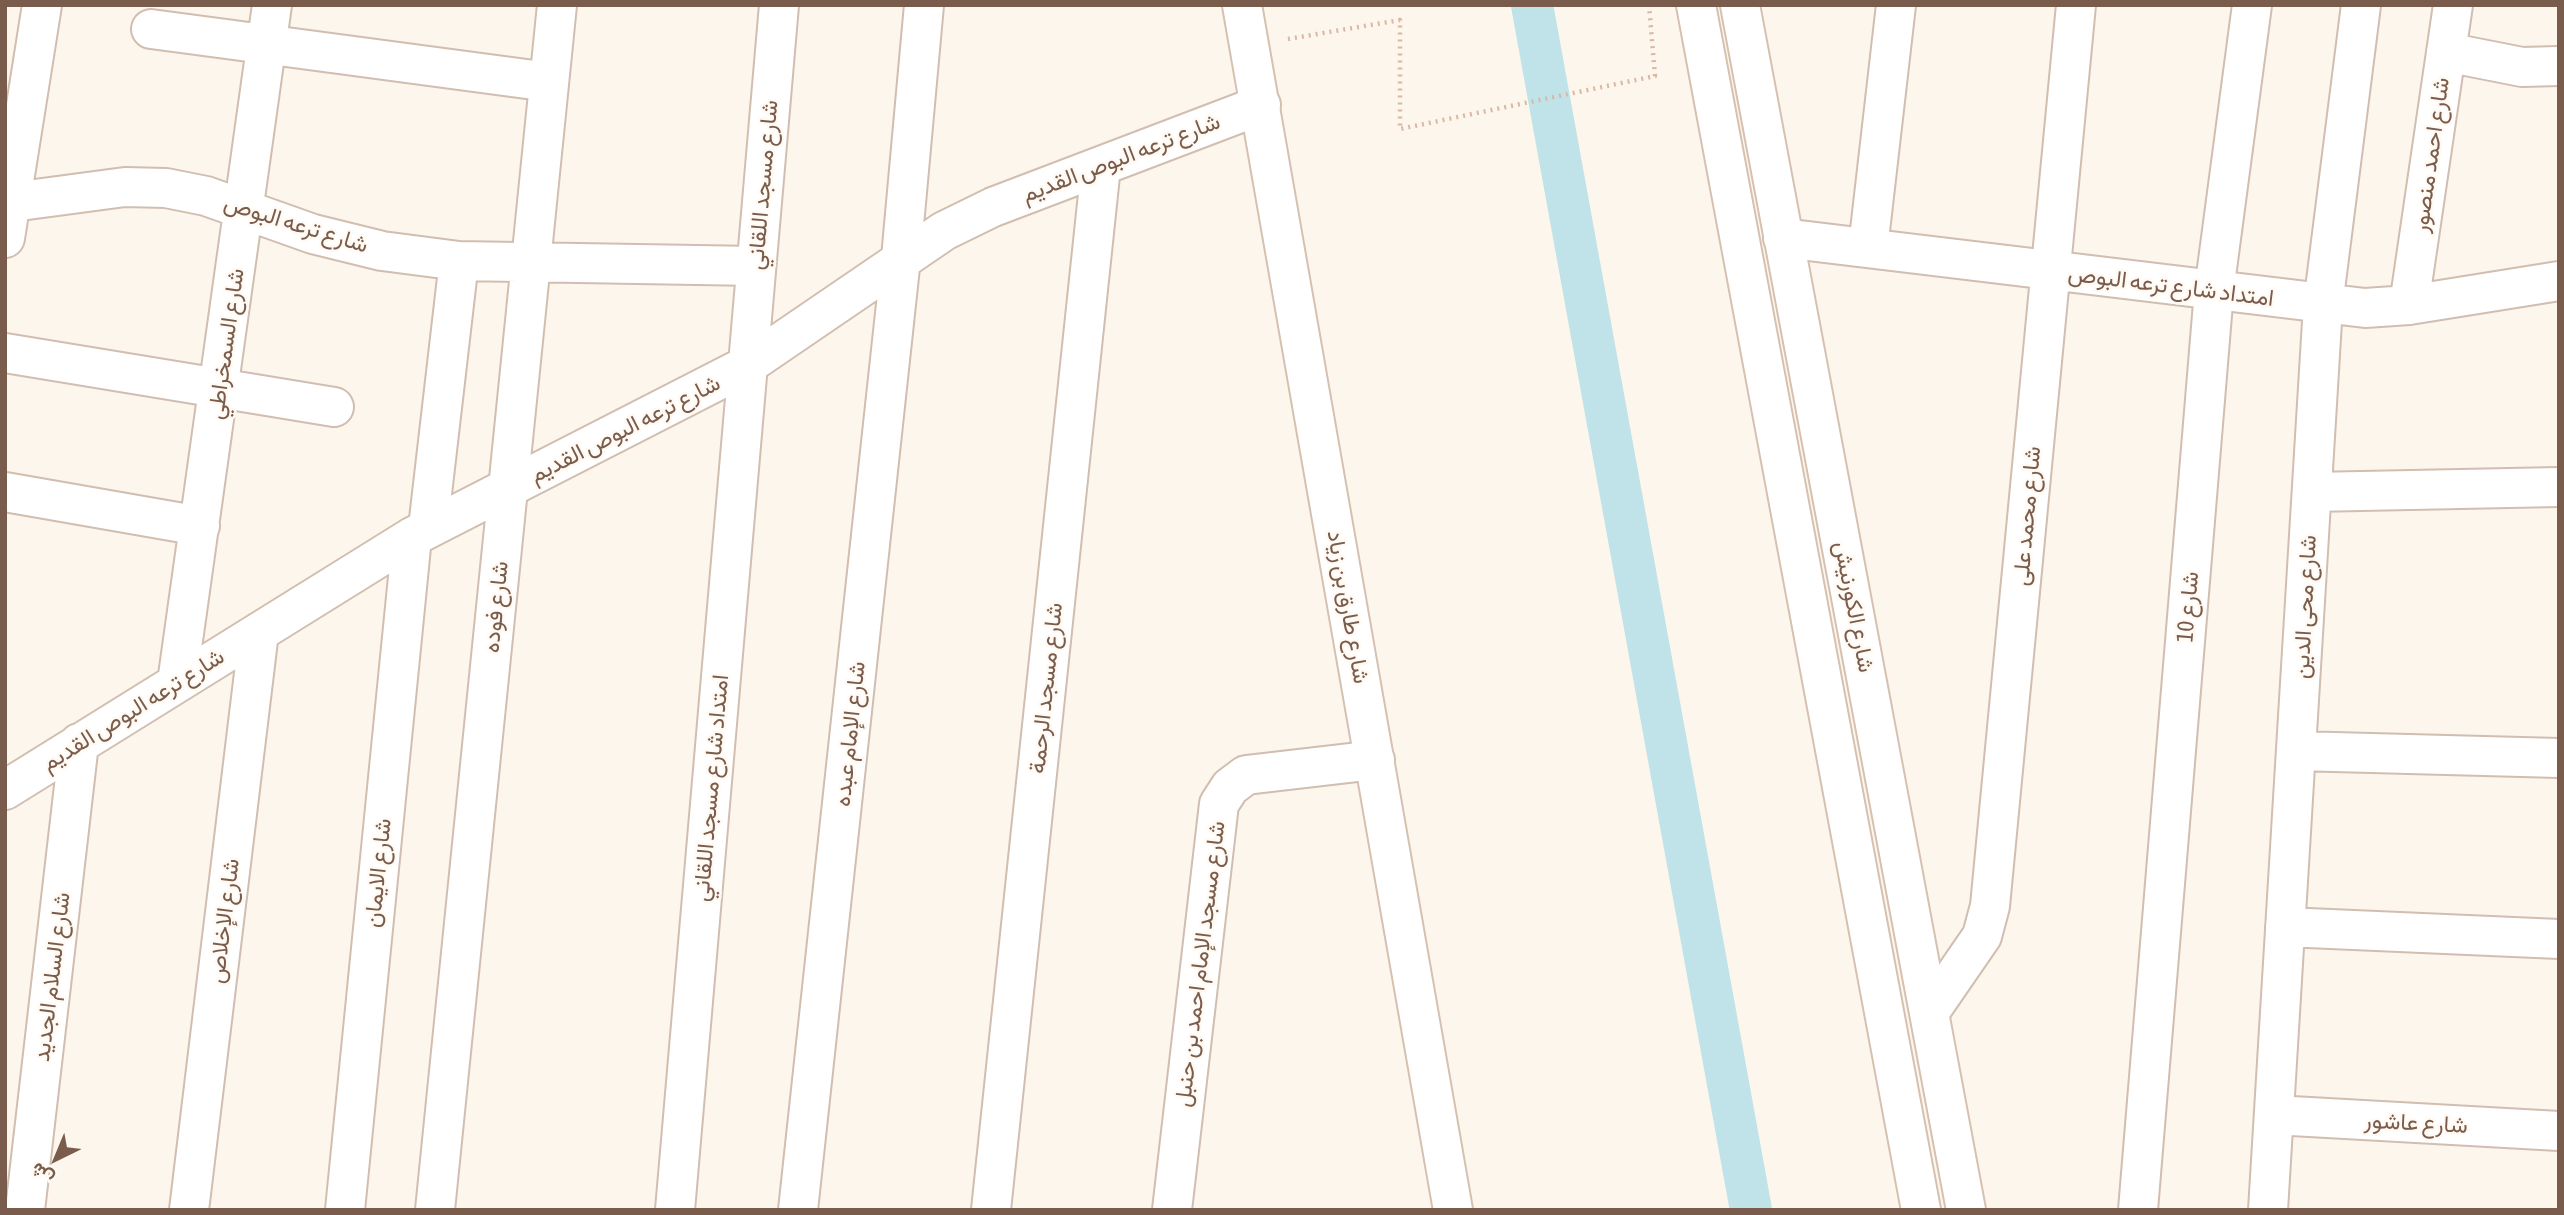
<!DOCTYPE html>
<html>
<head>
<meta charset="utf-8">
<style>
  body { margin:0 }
  #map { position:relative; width:2564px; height:1215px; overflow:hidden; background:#fdf6ec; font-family:"Asap Condensed",Vazirmatn,sans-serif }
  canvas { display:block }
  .frame { position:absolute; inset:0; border:7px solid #7a5c4d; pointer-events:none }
  .north { position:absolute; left:21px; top:1124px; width:70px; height:70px; -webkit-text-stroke:5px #fffaf3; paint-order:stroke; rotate:223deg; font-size:19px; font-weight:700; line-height:28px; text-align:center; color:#7a5c4d }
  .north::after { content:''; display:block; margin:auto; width:24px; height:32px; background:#7a5c4d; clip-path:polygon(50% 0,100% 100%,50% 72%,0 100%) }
</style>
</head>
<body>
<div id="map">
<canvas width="2564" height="1215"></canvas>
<div class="frame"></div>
<div class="north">ش</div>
</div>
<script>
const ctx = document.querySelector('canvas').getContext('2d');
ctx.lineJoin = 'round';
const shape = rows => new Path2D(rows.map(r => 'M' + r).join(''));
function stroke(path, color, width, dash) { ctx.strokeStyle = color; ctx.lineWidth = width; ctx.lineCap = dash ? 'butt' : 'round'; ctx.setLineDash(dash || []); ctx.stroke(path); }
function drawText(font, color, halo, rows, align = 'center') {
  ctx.font = font + ' "Asap Condensed",Vazirmatn,sans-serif'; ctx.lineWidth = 5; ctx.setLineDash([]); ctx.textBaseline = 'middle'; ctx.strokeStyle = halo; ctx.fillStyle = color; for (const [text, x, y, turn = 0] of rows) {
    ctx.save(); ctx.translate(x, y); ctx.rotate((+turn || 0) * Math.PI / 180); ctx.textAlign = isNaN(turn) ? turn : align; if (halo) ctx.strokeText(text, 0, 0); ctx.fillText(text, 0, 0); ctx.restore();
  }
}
stroke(shape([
  [1532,5,1751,1210]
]), '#bfe3e8', 42);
const street = shape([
  [151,29,549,82],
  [2446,52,2522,67,2559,66],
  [5,203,125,187,166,188,206,196,313,234,382,251,459,261,756,266],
  [5,238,42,5],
  [1783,238,2365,308,2409,305,2559,281],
  [1868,248,1896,5],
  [2409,305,2453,5],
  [5,353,334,407],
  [5,492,200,526],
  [2312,492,2559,487],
  [428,528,459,261],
  [177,683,272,5],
  [2296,751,2559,758],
  [5,790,412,537,746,366,944,231,993,207,1261,105],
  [2285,927,2559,939],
  [1931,1010,1982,936,1990,906,2076,5],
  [2274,1115,2559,1131],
  [25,1210,79,743],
  [189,1210,259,632],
  [345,1210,412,537],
  [435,1210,557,5],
  [675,1210,779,5],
  [798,1210,901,258,924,5],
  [991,1210,1101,166],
  [1172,1210,1219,804,1230,787,1246,775,1375,760],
  [2138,1210,2214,291,2252,5],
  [2268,1210,2323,305,2361,5]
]);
const secondary = shape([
  [1242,5,1453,1210],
  [1696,5,1921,1210],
  [1740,5,1966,1210]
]);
stroke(street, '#d1beb0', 42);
stroke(secondary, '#d6c0b0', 42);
stroke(shape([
  [1288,39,1400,20,1400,129,1655,76,1649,5]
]), '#d9b8a5', 4.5, [2, 5]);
stroke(street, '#fff', 38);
stroke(secondary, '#fff', 38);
drawText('23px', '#7a5c4d', '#fffaf3', [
  ["شارع احمد منصور",2431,155,-82],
  ["شارع ترعه البوص القديم",1121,158,-21],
  ["شارع مسجد اللقاني",763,185,-85],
  ["شارع ترعه البوص",296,224,17],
  ["امتداد شارع ترعه البوص",2171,286,7],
  ["شارع السمخراطي",226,344,-82],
  ["شارع ترعه البوص القديم",625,429,-27],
  ["شارع محمد على",2027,516,-85],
  ["شارع فوده",496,607,-84],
  ["شارع طارق بن زياد",1348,607,80],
  ["شارع الكورنيش",1854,607,79],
  ["شارع 10",2188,607,-85],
  ["شارع محى الدين",2305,607,-87],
  ["شارع مسجد الرحمة",1046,688,-84],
  ["شارع ترعه البوص القديم",133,710,-32],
  ["شارع الإمام عبده",850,734,-84],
  ["امتداد شارع مسجد اللقاني",711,788,-85],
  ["شارع الايمان",378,873,-84],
  ["شارع الإخلاص",224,921,-83],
  ["شارع مسجد الإمام احمد بن حنبل",1200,964,-83],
  ["شارع السلام الجديد",52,977,-83],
  ["شارع عاشور",2416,1123,3]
]);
</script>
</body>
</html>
